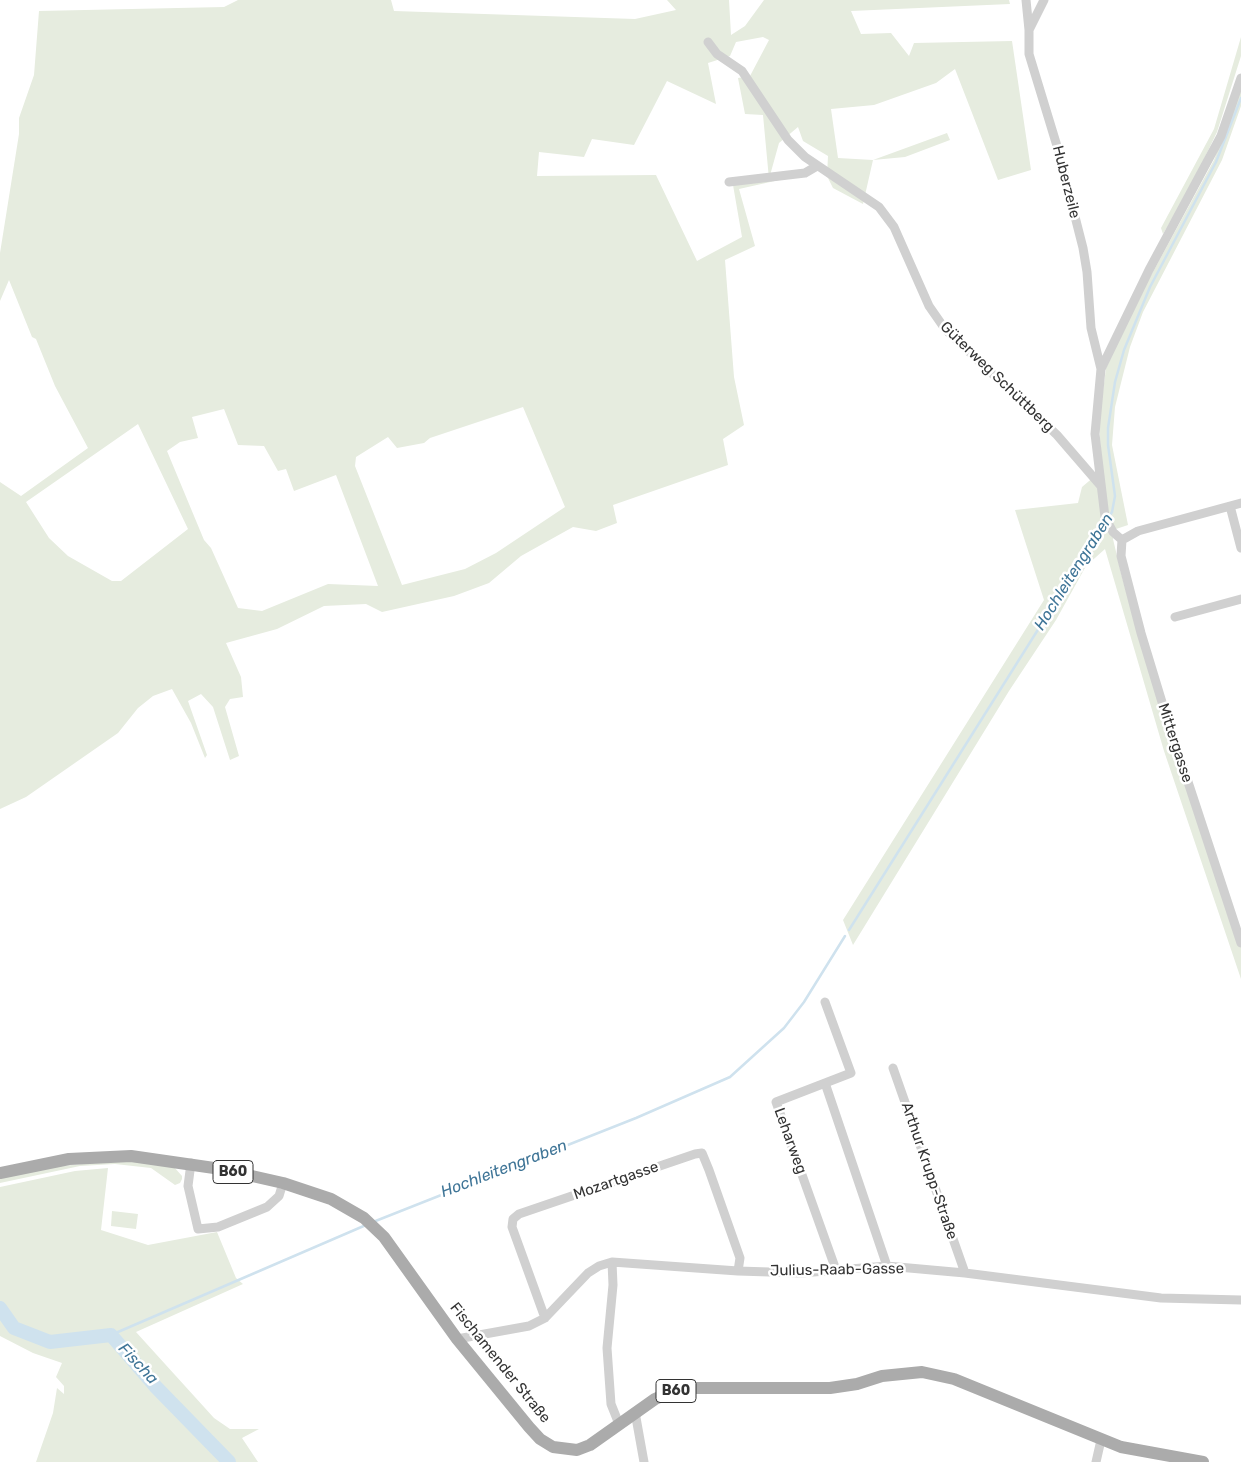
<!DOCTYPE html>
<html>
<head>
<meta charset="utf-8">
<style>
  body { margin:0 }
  canvas { display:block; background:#fff }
</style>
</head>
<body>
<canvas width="1241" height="1462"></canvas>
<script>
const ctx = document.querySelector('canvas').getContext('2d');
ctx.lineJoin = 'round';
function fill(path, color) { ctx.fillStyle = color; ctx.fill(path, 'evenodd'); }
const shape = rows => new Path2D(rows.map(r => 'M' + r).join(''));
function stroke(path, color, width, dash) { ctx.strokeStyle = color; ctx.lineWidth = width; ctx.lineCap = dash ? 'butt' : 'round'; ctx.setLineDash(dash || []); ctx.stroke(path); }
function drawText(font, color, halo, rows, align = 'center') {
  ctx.font = font + ' Rubik,sans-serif'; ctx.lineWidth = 5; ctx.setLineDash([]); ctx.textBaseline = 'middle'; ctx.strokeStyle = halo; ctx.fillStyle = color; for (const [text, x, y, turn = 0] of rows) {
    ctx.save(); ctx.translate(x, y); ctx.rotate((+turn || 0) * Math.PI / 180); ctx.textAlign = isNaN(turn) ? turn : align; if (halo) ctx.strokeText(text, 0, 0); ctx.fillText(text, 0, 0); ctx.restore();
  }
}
fill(shape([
  [238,0,391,0,394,11,635,19,676,10,667,0,729,0,731,35,745,26,764,0,1009,0,1010,4,851,11,861,34,891,33,909,56,914,43,1012,41,1031,170,998,180,955,69,936,83,874,105,831,109,838,158,873,160,947,133,950,140,905,157,873,160,863,204,833,188,827,176,828,156,803,141,798,127,779,143,769,179,788,178,739,189,755,246,725,260,734,377,744,425,723,439,728,465,613,505,617,523,596,531,573,527,521,556,489,583,454,596,382,612,366,604,324,606,277,629,226,643,241,677,243,697,230,699,225,707,239,756,230,760,213,707,201,694,188,701,207,755,205,758,191,723,172,689,153,696,138,708,118,733,26,797,0,809,0,482,21,496,88,448,55,386,36,339,32,337,9,280,0,301,0,253,19,134,19,118,34,75,39,11,224,7],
  [763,37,769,40,750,76,738,78,745,114,763,115,769,179,733,185,742,237,697,261,656,175,537,176,539,152,584,157,592,139,634,145,667,81,716,104,708,63,730,56,736,42],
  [523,407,565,507,496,553,465,569,402,585,355,466,356,457,388,437,397,448,424,443,430,438],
  [224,409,238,445,264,446,278,471,286,469,294,491,336,475,378,586,328,584,262,611,238,608,211,548,204,540,167,451,180,442,198,438,192,417],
  [138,424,188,529,121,581,112,581,68,556,49,538,26,502],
  [1241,37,1241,56,1217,132,1191,186,1163,234,1161,228,1214,129],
  [1241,89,1241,106,1222,160,1143,312,1130,347,1115,407,1112,445,1128,525,1116,529,1113,539,1121,573,1132,613,1241,931,1241,979,1164,751,1105,549,1086,566,1056,620,1009,691,853,945,843,920,1044,600,1015,510,1078,503,1082,487,1102,470,1099,423,1106,368,1142,292,1214,160],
  [124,1160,174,1167,182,1176,182,1179,180,1183,175,1185,151,1168,115,1164,80,1166,0,1183,0,1177,51,1167],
  [108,1168,101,1230,148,1245,217,1232,236,1278,243,1284,136,1332,214,1418,230,1429,259,1429,242,1438,258,1462,36,1462,53,1413,57,1388,64,1394,64,1386,56,1377,62,1363,33,1353,0,1336,0,1187,75,1171],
  [112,1211,138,1214,136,1229,111,1226]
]), '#e6ecdf');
stroke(shape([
  [849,930,1112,512,1115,496,1108,445,1108,428,1115,382,1124,350,1150,287,1216,162,1241,98],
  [373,1222,636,1118,730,1077,784,1028,804,1002,845,936],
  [111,1335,366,1225]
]), '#cfe2ee', 2.5);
stroke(shape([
  [0,1308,14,1328,50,1342,111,1335,155,1386,229,1462]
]), '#cfe2ee', 14);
stroke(shape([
  [1026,0,1029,30],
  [1044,0,1029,30,1029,54,1057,146,1083,248,1087,272,1091,328,1101,369],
  [708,42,717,54,742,71,788,140,805,157,879,207,894,227,929,306,945,329,1057,435,1101,486],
  [1241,78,1221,136,1149,270,1101,369,1095,434,1105,517,1113,532,1122,540,1121,556,1141,633,1165,712,1241,943],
  [729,182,805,173,817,166],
  [1230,506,1241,548],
  [1122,540,1138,531,1241,503],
  [1175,617,1241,599],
  [825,1002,851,1073,776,1102,836,1270],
  [893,1068,965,1273],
  [825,1083,887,1266],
  [191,1163,188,1186,198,1229,218,1227,267,1207,279,1196,283,1183],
  [612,1262,613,1285,607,1348,611,1404,619,1424],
  [545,1318,512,1227,513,1219,519,1214,695,1154,702,1153,709,1170,740,1258,738,1271],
  [457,1339,529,1326,545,1318,588,1273,599,1266,612,1262,738,1271,801,1273,887,1266,965,1273,1161,1298,1241,1300],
  [635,1412,644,1462],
  [1096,1462,1101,1440]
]), '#d0d0d0', 9);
stroke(shape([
  [0,1173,69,1159,131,1156,221,1169,283,1183,331,1199,364,1218,384,1237,457,1339,529,1427,540,1439,553,1447,577,1450,590,1445,655,1399,671,1392,691,1388,830,1388,857,1384,882,1376,922,1372,954,1379,1121,1447,1203,1462]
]), '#ababab', 12);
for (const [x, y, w] of [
  [233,1172,40],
  [676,1391,40]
]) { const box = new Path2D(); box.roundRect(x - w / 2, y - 11.5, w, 23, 4); ctx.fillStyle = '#fff'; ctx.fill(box); stroke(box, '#333', 1); }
drawText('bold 14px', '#333', null, [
  ["B60",233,1172],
  ["B60",676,1391]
]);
drawText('15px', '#333', '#fff', [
  ["Huberzeile",1066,182,76],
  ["Güterweg Schüttberg",997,377,44],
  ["Mittergasse",1175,743,72],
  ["Leharweg",790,1141,70],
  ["Arthur Krupp-Straße",929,1171,71],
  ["Mozartgasse",616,1181,-19],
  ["Julius-Raab-Gasse",837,1270,-1],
  ["Fischamender Straße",500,1363,51]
]);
drawText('italic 16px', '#3f7597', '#fff', [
  ["Hochleitengraben",1074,572,-58],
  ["Hochleitengraben",504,1169,-21],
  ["Fischa",138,1364,47]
]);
</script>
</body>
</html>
